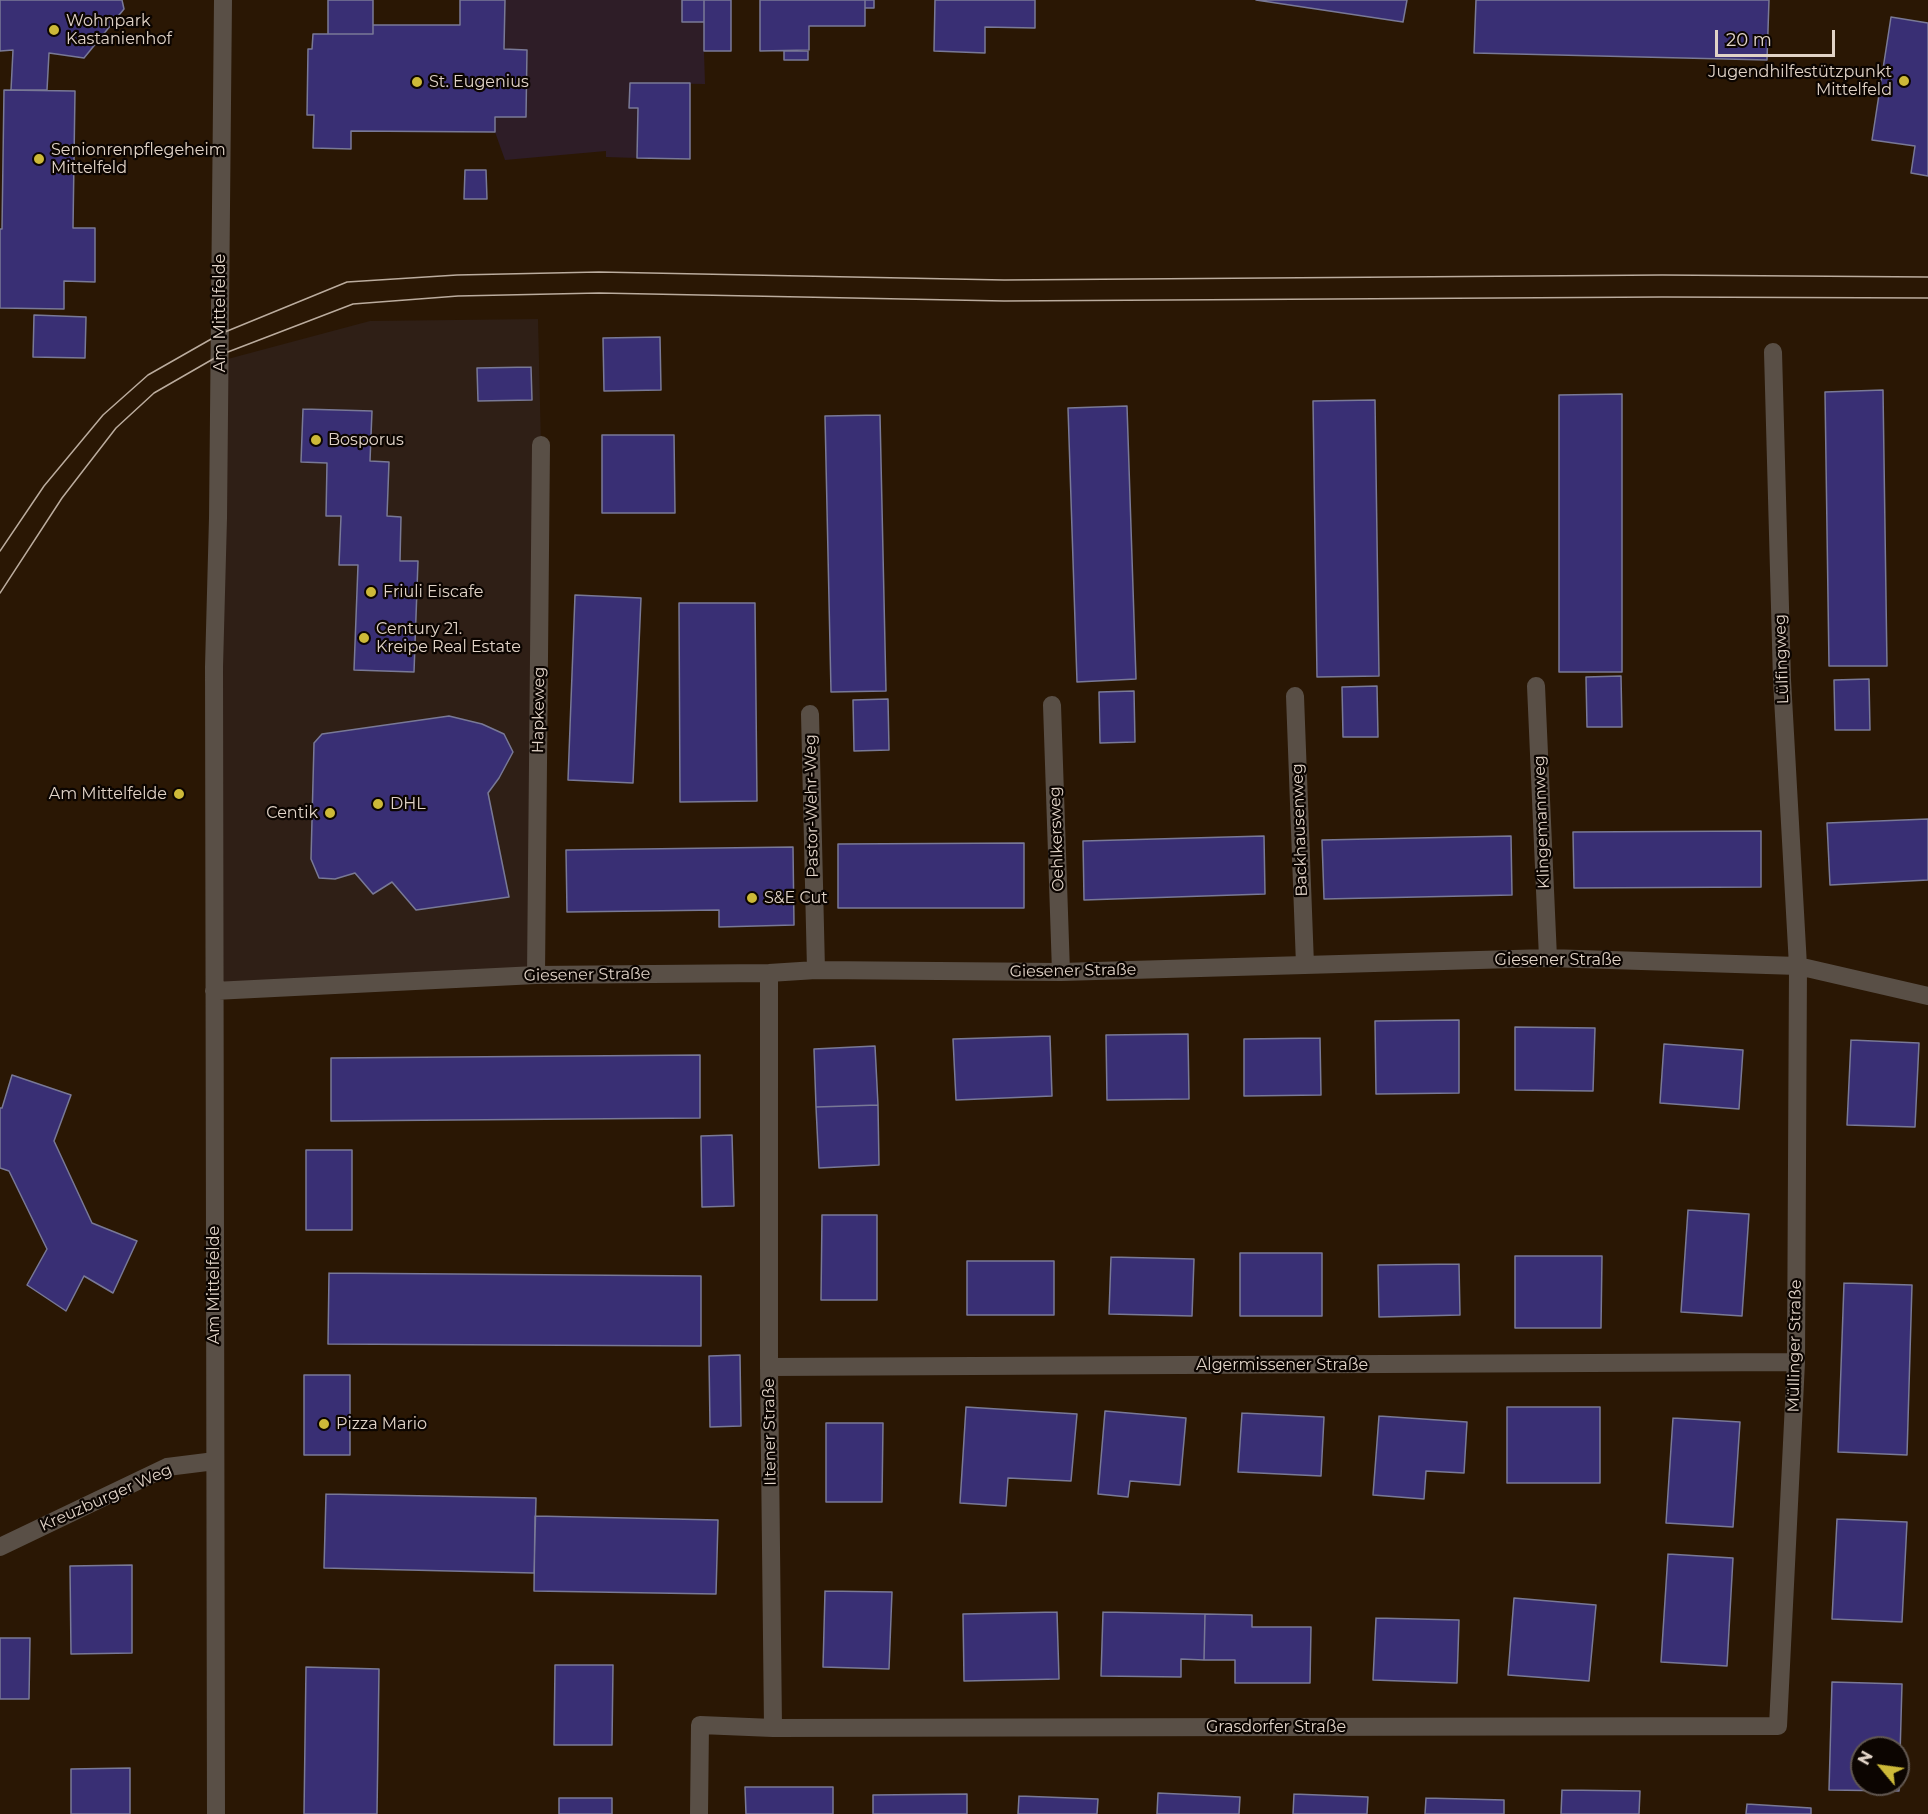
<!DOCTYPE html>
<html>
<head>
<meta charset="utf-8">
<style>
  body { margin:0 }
  #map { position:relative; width:1928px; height:1814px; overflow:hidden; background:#2a1704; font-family:Montserrat,sans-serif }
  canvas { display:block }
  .north { position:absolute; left:1850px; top:1736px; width:60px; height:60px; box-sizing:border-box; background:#0c0501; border:2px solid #615750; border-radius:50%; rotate:299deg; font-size:16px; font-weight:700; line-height:24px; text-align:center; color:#e1d3c7 }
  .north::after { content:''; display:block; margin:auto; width:21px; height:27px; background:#cdb938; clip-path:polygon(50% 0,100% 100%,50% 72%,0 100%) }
  .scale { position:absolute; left:1715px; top:30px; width:120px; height:27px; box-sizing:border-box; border:3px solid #e1d3c7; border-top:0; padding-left:8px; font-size:18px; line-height:21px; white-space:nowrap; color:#e1d3c7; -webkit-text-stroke:4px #0c0501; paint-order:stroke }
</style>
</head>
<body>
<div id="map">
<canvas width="1928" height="1814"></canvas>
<div class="north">N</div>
<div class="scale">20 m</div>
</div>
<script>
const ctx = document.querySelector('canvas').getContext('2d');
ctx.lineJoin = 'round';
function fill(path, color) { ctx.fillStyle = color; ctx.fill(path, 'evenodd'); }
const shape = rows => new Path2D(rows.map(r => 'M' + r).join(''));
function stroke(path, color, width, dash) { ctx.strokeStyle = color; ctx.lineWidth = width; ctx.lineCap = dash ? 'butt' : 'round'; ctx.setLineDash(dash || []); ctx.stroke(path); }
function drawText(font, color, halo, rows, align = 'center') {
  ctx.font = font + ' Montserrat,sans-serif'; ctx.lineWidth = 4.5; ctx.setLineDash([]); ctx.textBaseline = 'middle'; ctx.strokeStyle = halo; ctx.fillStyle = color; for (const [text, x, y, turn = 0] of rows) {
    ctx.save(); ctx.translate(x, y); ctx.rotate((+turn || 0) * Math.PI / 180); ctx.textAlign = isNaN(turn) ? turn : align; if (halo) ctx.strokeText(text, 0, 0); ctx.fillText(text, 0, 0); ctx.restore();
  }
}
fill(shape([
  [538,319,541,445,536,975,214,991,224,360,370,321]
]), '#2f1f16');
fill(shape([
  [475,0,731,0,731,51,704,51,705,84,630,83,629,107,638,108,637,158,606,157,606,151,505,160,495,132,495,117,526,117,527,50,504,49,504,0]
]), '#2e1d27');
const building = shape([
  [0,0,122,0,124,9,84,58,49,53,47,90,11,90,13,50,0,51,0,0],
  [328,0,373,0,373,34,328,34,328,0],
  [460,0,505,0,504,49,527,50,526,117,495,117,495,132,351,131,351,149,313,148,314,115,307,115,308,49,312,49,313,34,373,34,373,25,460,25,460,0],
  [682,0,704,0,704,22,682,22,682,0],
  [704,0,731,0,731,51,704,51,704,0],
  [760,0,865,0,865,26,809,26,809,50,760,51,760,0],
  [865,0,874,0,874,8,865,8,865,0],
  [935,0,1035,0,1035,28,985,27,985,53,934,51,935,0],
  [1256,0,1407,0,1403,22,1256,0],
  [1476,0,1769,0,1767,60,1474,53,1476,0],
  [1891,17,1928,23,1928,176,1911,173,1915,146,1872,140,1891,17],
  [784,51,808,51,808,60,784,60,784,51],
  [630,83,690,83,690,159,637,158,638,108,629,108,630,83],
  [4,90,75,91,73,228,95,228,95,282,64,281,64,309,0,308,0,229,2,229,4,90],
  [465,170,486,170,487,199,464,199,465,170],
  [34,315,86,317,85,358,33,357,34,315],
  [660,337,661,390,604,391,603,338,660,337],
  [531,367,532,400,478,401,477,368,531,367],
  [1883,390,1887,666,1829,666,1825,392,1883,390],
  [1622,394,1622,672,1559,672,1559,395,1622,394],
  [1375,400,1379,676,1317,677,1313,401,1375,400],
  [1127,406,1136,679,1077,682,1068,408,1127,406],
  [303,409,372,411,370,461,389,462,387,516,401,517,400,561,418,561,414,672,354,670,358,565,339,565,341,516,326,516,327,463,301,462,303,409],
  [880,415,886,691,831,692,825,416,880,415],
  [602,435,674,435,675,513,602,513,602,435],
  [575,595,641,598,633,783,568,780,575,595],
  [679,603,755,603,757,801,680,802,679,603],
  [1621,676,1622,727,1587,727,1586,677,1621,676],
  [1869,679,1870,730,1835,730,1834,680,1869,679],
  [1377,686,1378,737,1343,737,1342,687,1377,686],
  [1134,691,1135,742,1100,743,1099,692,1134,691],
  [888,699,889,750,854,751,853,700,888,699],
  [449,716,482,724,504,734,513,752,499,778,488,793,509,897,416,910,392,882,373,894,355,873,335,879,319,878,311,859,314,743,322,734,449,716],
  [1928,819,1928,880,1830,885,1827,823,1928,819],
  [1761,831,1761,887,1574,888,1573,832,1761,831],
  [1264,836,1265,894,1084,900,1083,841,1264,836],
  [1511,836,1512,895,1324,899,1322,840,1511,836],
  [1024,843,1024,908,838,908,838,844,1024,843],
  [793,847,794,925,719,927,719,910,567,912,566,850,793,847],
  [1459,1020,1459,1093,1376,1094,1375,1021,1459,1020],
  [1515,1027,1595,1028,1593,1091,1515,1090,1515,1027],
  [1188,1034,1189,1099,1107,1100,1106,1035,1188,1034],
  [1050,1036,1052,1096,956,1100,953,1039,1050,1036],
  [1320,1038,1321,1095,1244,1096,1244,1039,1320,1038],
  [1851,1040,1919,1043,1915,1127,1847,1125,1851,1040],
  [1664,1044,1743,1050,1739,1109,1660,1103,1664,1044],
  [875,1046,878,1105,816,1107,814,1049,875,1046],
  [700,1055,700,1118,331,1121,331,1058,700,1055],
  [12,1075,71,1095,54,1141,92,1223,137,1241,113,1293,84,1276,66,1311,27,1285,47,1249,9,1171,0,1168,0,1108,2,1108,12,1075],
  [878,1105,879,1165,819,1168,816,1107,878,1105],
  [732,1135,734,1206,702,1207,701,1136,732,1135],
  [306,1150,352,1150,352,1230,306,1230,306,1150],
  [1688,1210,1749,1214,1742,1316,1681,1312,1688,1210],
  [822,1215,877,1215,877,1300,821,1300,822,1215],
  [1240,1253,1322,1253,1322,1316,1240,1316,1240,1253],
  [1515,1256,1602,1256,1601,1328,1515,1328,1515,1256],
  [1111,1257,1194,1259,1192,1316,1109,1314,1111,1257],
  [967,1261,1054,1261,1054,1315,967,1315,967,1261],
  [1459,1264,1460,1315,1379,1317,1378,1265,1459,1264],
  [329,1273,701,1276,701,1346,328,1344,329,1273],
  [1844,1283,1912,1285,1907,1455,1838,1452,1844,1283],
  [740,1355,741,1426,710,1427,709,1356,740,1355],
  [304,1375,350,1375,350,1455,304,1455,304,1375],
  [966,1407,1077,1414,1071,1481,1008,1478,1006,1506,960,1503,966,1407],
  [1507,1407,1600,1407,1600,1483,1507,1483,1507,1407],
  [1105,1411,1186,1418,1180,1485,1130,1481,1128,1497,1098,1494,1105,1411],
  [1242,1413,1324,1417,1321,1476,1238,1472,1242,1413],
  [1379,1416,1467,1422,1464,1473,1426,1471,1424,1499,1373,1495,1379,1416],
  [1673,1418,1740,1422,1733,1527,1666,1523,1673,1418],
  [826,1423,883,1423,882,1502,826,1502,826,1423],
  [326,1494,536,1498,534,1573,324,1568,326,1494],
  [535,1516,718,1520,716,1594,534,1591,535,1516],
  [1837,1519,1907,1522,1902,1622,1832,1619,1837,1519],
  [1668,1554,1733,1558,1727,1666,1661,1662,1668,1554],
  [132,1565,132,1653,71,1654,70,1566,132,1565],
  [825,1591,892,1592,889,1669,823,1667,825,1591],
  [1514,1598,1596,1605,1589,1681,1508,1675,1514,1598],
  [1057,1612,1059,1679,964,1681,963,1614,1057,1612],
  [1103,1612,1205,1614,1204,1660,1181,1659,1181,1677,1101,1676,1103,1612],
  [1205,1614,1252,1615,1252,1627,1311,1627,1310,1683,1235,1683,1235,1660,1204,1660,1205,1614],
  [1376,1618,1459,1620,1457,1683,1373,1680,1376,1618],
  [0,1638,30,1638,29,1699,0,1699,0,1638],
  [555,1665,613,1665,612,1745,554,1745,555,1665],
  [306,1667,379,1669,377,1814,304,1814,306,1667],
  [1832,1682,1902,1684,1899,1791,1829,1790,1832,1682],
  [1862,1748,1898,1748,1898,1784,1862,1784,1862,1748],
  [130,1768,130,1814,71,1814,71,1769,130,1768],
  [745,1787,833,1787,833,1814,746,1814,745,1787],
  [1562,1790,1640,1791,1639,1814,1561,1814,1562,1790],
  [1158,1793,1240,1797,1239,1814,1157,1814,1158,1793],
  [967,1794,967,1814,873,1814,873,1795,967,1794],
  [1294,1794,1368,1797,1367,1814,1293,1814,1294,1794],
  [1019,1796,1098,1799,1097,1814,1018,1814,1019,1796],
  [559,1798,612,1798,612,1814,559,1814,559,1798],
  [1426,1798,1504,1800,1504,1814,1425,1814,1426,1798],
  [1747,1804,1811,1808,1811,1814,1746,1814,1747,1804]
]);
fill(building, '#392f74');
stroke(building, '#797996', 1.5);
stroke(shape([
  [1536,686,1548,958],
  [1295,696,1305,965],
  [1052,705,1061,972],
  [810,714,816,970],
  [536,975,541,445],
  [214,991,536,975,769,973,816,970,1061,972,1548,958,1798,966,1928,996],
  [769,1367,1796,1362],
  [0,1547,167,1467,215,1461],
  [773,1728,1778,1726,1796,1362,1798,966,1782,680,1773,352],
  [216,1814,214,667,218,518,223,0],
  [699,1814,700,1725,773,1728,769,1367,769,973]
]), '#594f46', 18);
stroke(shape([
  [0,551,44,486,103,415,148,375,220,334,347,282,457,275,599,272,1004,280,1662,275,1928,277],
  [0,593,62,498,116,428,154,393,220,355,353,304,458,296,599,293,1004,301,1662,297,1928,298]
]), '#bbac9e', 1.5);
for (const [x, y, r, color] of [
  [54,30,6,"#cdb938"],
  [1904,81,6,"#cdb938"],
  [417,82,6,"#cdb938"],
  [39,159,6,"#cdb938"],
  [316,440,6,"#cdb938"],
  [371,592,6,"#cdb938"],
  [364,638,6,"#cdb938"],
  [179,794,6,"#cdb938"],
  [378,804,6,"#cdb938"],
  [330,813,6,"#cdb938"],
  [752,898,6,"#cdb938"],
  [324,1424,6,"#cdb938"]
]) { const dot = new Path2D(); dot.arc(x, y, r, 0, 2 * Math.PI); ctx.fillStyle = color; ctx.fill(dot); stroke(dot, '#0c0501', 2); }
drawText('16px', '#e1d3c7', '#0c0501', [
  ["Wohnpark",66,21],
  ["Kastanienhof",66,39],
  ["Jugendhilfestützpunkt",1892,72,"right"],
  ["Mittelfeld",1892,90,"right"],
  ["St. Eugenius",429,82],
  ["Senionrenpflegeheim",51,150],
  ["Mittelfeld",51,168],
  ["Bosporus",328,440],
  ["Friuli Eiscafe",383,592],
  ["Century 21.",376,629],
  ["Kreipe Real Estate",376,647],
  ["Am Mittelfelde",167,794,"right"],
  ["DHL",390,804],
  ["Centik",318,813,"right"],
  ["S&E Cut",764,898],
  ["Pizza Mario",336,1424]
], 'left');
drawText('16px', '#e1d3c7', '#0c0501', [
  ["Am Mittelfelde",220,313,-90],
  ["Lülfingweg",1782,659,-92],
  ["Hapkeweg",539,710,-89],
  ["Pastor-Wehr-Weg",812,806,-91],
  ["Klingemannweg",1542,822,-92],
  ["Backhausenweg",1300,830,-92],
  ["Oehlkersweg",1057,839,-92],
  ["Giesener Straße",1558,960],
  ["Giesener Straße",1073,971,-1],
  ["Giesener Straße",587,975,-1],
  ["Am Mittelfelde",214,1285,-90],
  ["Müllinger Straße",1795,1346,-89],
  ["Algermissener Straße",1282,1365],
  ["Iltener Straße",770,1432,-91],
  ["Kreuzburger Weg",106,1498,-24],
  ["Grasdorfer Straße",1276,1727]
]);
</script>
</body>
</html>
